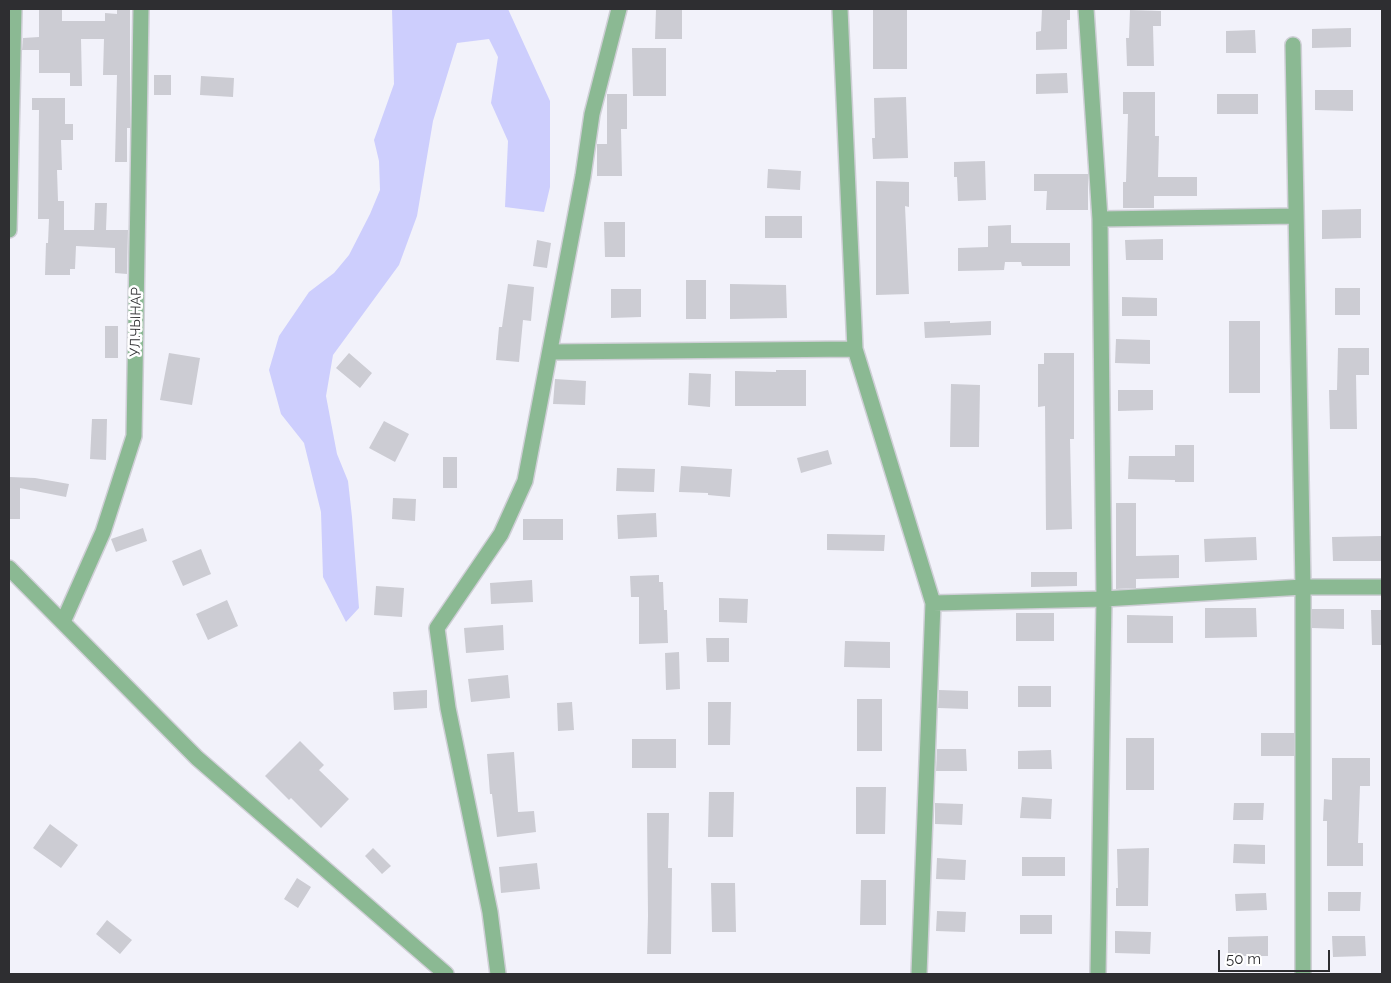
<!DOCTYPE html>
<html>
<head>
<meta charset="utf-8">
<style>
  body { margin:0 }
  #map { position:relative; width:1391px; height:983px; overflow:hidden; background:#f2f2fa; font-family:Raleway,sans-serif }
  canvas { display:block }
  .frame { position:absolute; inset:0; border:10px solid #2e2e31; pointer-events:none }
  .scale { position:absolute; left:1218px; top:950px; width:112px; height:22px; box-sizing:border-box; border:2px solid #2e2e31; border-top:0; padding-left:6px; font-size:15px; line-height:18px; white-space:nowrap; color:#2e2e31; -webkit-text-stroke:4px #fff; paint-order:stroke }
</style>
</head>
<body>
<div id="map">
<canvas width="1391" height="983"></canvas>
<div class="frame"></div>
<div class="scale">50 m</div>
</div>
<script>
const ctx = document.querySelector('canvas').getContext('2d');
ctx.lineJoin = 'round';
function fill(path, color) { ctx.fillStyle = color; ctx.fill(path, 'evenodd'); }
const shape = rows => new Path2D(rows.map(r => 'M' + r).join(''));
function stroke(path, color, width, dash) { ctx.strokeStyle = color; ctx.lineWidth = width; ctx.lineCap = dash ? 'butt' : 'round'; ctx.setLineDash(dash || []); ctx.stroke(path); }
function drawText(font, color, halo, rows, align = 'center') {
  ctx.font = font + ' Raleway,sans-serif'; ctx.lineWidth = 5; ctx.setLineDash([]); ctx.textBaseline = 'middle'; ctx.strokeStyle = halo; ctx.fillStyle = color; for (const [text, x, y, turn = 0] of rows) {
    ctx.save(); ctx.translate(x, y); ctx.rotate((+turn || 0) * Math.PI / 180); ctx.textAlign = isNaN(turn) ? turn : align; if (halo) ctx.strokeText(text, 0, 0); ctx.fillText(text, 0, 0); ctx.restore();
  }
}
fill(shape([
  [392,9,508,9,550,101,550,187,544,212,505,207,508,141,491,103,498,57,489,39,457,43,433,121,417,216,399,265,333,355,326,396,337,454,348,481,352,517,359,608,346,622,323,577,321,512,304,443,281,414,269,370,279,336,309,292,334,273,349,255,370,214,380,190,379,161,374,140,394,84]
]), '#cdcefd');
fill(shape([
  [39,9,62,9,62,21,105,21,105,13,117,14,117,9,130,9,130,128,127,128,127,162,115,162,117,75,103,75,104,39,81,39,82,86,70,86,70,73,39,73,39,50,22,50,23,38,39,37],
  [656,9,682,9,682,39,655,39],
  [873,9,907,9,907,69,873,69],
  [1042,9,1070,9,1070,20,1067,20,1067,49,1036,50,1036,32,1041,31],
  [1130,10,1161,11,1161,26,1153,26,1154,66,1127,66,1126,38,1129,38],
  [1351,28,1351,47,1312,48,1312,29],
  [1255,30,1256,53,1226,53,1226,31],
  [632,48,666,48,666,96,633,96],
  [1067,73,1068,93,1036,94,1036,74],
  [154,75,171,75,171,95,154,95],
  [201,76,234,78,233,97,200,95],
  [1315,90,1353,90,1353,111,1315,110],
  [1123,92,1155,92,1155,136,1159,136,1158,177,1197,177,1197,196,1154,196,1154,208,1123,208,1123,182,1126,182,1128,114,1123,114],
  [607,94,627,94,627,129,621,129,622,176,597,176,597,144,607,144],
  [1217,94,1258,94,1258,114,1217,114],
  [906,97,908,158,873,159,872,138,875,138,874,98],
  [32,98,65,98,65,124,73,124,73,140,61,140,62,170,57,170,58,201,64,201,64,230,94,230,95,203,107,203,106,230,128,230,127,274,115,273,115,248,76,246,75,269,70,269,70,275,45,275,46,243,48,243,49,219,38,219,39,110,32,110],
  [985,161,986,200,958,201,957,177,954,177,954,162],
  [768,169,801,171,800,190,767,188],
  [1034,174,1088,174,1088,210,1046,210,1047,191,1034,191],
  [876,181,909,182,909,207,905,206,909,294,876,295],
  [1361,209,1361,238,1322,239,1322,210],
  [765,216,802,216,802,238,765,238],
  [604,222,625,222,625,257,605,257],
  [1011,225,1011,243,1070,243,1070,266,1022,266,1021,262,1005,262,1004,270,958,271,958,248,988,247,988,226],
  [1163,239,1163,260,1126,260,1125,240],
  [537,240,551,243,547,268,533,266],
  [686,280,706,280,706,319,686,319],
  [508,284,534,287,531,321,523,320,519,362,496,360,499,327,502,327],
  [730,284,786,285,787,318,730,319],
  [1335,288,1360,288,1360,315,1335,315],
  [611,289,641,289,641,317,611,318],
  [1122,297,1157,298,1157,316,1122,316],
  [950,321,950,323,991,321,991,335,925,338,924,322],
  [1229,321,1260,321,1260,393,1229,393],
  [105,326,118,326,118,358,105,358],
  [1116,339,1150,340,1150,364,1115,363],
  [1338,348,1369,348,1369,375,1356,375,1357,429,1330,429,1329,390,1337,390],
  [169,353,200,358,192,405,160,400],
  [349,353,372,373,360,388,336,368],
  [1044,353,1074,353,1074,439,1070,439,1072,529,1046,530,1045,406,1038,407,1038,364,1044,364],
  [776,370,806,370,806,406,735,406,735,371,776,372],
  [689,373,711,374,710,407,688,405],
  [555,379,586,381,585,405,553,404],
  [951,384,980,385,979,447,950,447],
  [1118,390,1153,390,1153,410,1118,411],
  [92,419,107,419,106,460,90,459],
  [384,421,409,434,395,462,369,448],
  [1175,445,1194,445,1194,482,1175,482,1175,480,1128,479,1129,456,1175,456],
  [828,450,832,464,801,473,797,458],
  [443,457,457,457,457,488,443,488],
  [681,466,732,469,730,497,708,495,708,493,679,492],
  [617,468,655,469,654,492,616,491],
  [9,477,35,478,69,484,66,497,20,488,20,519,9,519],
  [393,498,416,499,415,521,392,519],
  [1116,503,1136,503,1136,556,1179,555,1179,578,1136,579,1136,588,1116,589],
  [656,513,657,537,618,539,617,515],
  [523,519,563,519,563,540,523,540],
  [143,528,147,541,116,552,111,539],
  [827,534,885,535,884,551,827,550],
  [1382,536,1382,561,1333,561,1332,537],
  [1256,537,1257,560,1205,562,1204,539],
  [201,549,211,574,183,586,172,561],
  [1031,572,1077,572,1077,586,1031,587],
  [659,575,659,582,663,582,664,610,667,610,668,643,639,644,639,597,631,597,630,576],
  [532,580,533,602,491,604,490,583],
  [376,586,404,588,402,617,374,615],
  [719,598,748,599,747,623,719,622],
  [227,600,238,626,208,640,196,614],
  [1205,608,1256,608,1257,637,1205,638],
  [1312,609,1344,609,1344,629,1312,628],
  [1371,610,1382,610,1382,645,1372,645],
  [1016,613,1054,613,1054,641,1016,641],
  [1127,615,1173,616,1173,643,1127,643],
  [503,625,504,650,466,653,464,628],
  [706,638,729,638,729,662,707,662],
  [845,641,890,642,890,668,844,667],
  [679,652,680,689,666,690,665,653],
  [508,675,510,698,471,702,468,679],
  [1018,686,1051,686,1051,707,1018,707],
  [427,690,427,708,394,710,393,692],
  [939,690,968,691,968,709,938,708],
  [857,699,882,699,882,751,857,751],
  [572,702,574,730,558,731,557,703],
  [708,702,731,702,730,745,708,745],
  [1261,733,1294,733,1294,756,1261,756],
  [1126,738,1154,738,1154,790,1126,790],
  [632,739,676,739,676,768,632,768],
  [300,741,324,765,319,770,349,799,321,828,291,798,289,800,265,776],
  [937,749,966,749,967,771,936,771],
  [1051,750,1052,769,1018,769,1018,751],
  [514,752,518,812,534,811,536,832,497,837,492,794,490,794,487,754],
  [1332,758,1370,758,1370,786,1360,786,1358,843,1363,843,1363,866,1327,866,1327,821,1323,821,1324,799,1332,800],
  [856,787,886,787,885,834,856,834],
  [709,792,734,792,733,837,708,837],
  [1022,797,1052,799,1051,819,1020,818],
  [935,803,963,804,962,825,935,824],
  [1234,803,1264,803,1263,820,1233,820],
  [647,813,669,813,668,868,672,868,671,954,647,954,648,916],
  [50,824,78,845,61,868,33,848],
  [1234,844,1265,845,1265,864,1233,863],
  [373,848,391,866,382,874,365,856],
  [1149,848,1148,906,1116,906,1116,888,1118,888,1117,849],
  [1022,857,1065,857,1065,876,1022,876],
  [937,858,966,860,965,880,936,879],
  [537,863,540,889,501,893,499,867],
  [297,878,311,887,298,908,284,899],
  [861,880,886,880,886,925,860,925],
  [711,883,735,883,736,932,712,932],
  [1328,892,1361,892,1360,911,1328,911],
  [1266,893,1267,910,1236,911,1235,894],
  [937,911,966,912,965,932,936,931],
  [1020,915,1052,915,1052,934,1020,934],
  [107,920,132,940,120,954,96,934],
  [1115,931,1151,932,1150,954,1115,953],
  [1268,936,1268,956,1228,956,1228,937],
  [1332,936,1365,936,1366,956,1333,957]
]), '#ccccd3');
const minor = shape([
  [840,9,855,349,933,603,919,974],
  [1086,9,1100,219,1104,599,1098,974],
  [1293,45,1303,587,1303,974],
  [1100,219,1296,216],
  [9,230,14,9],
  [550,352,855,349],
  [9,568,197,758,446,974],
  [933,603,1104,599,1303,587,1382,587],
  [63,622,103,532,134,436,141,9],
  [498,974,490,912,448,708,437,628,501,534,525,481,583,176,592,114,619,9]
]);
stroke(minor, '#cfcfd6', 18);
stroke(minor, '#8bb993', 15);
drawText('14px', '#2e2e31', '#fff', [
  ["УЛ.ЧЫНАР",136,322,-89]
]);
</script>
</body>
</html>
